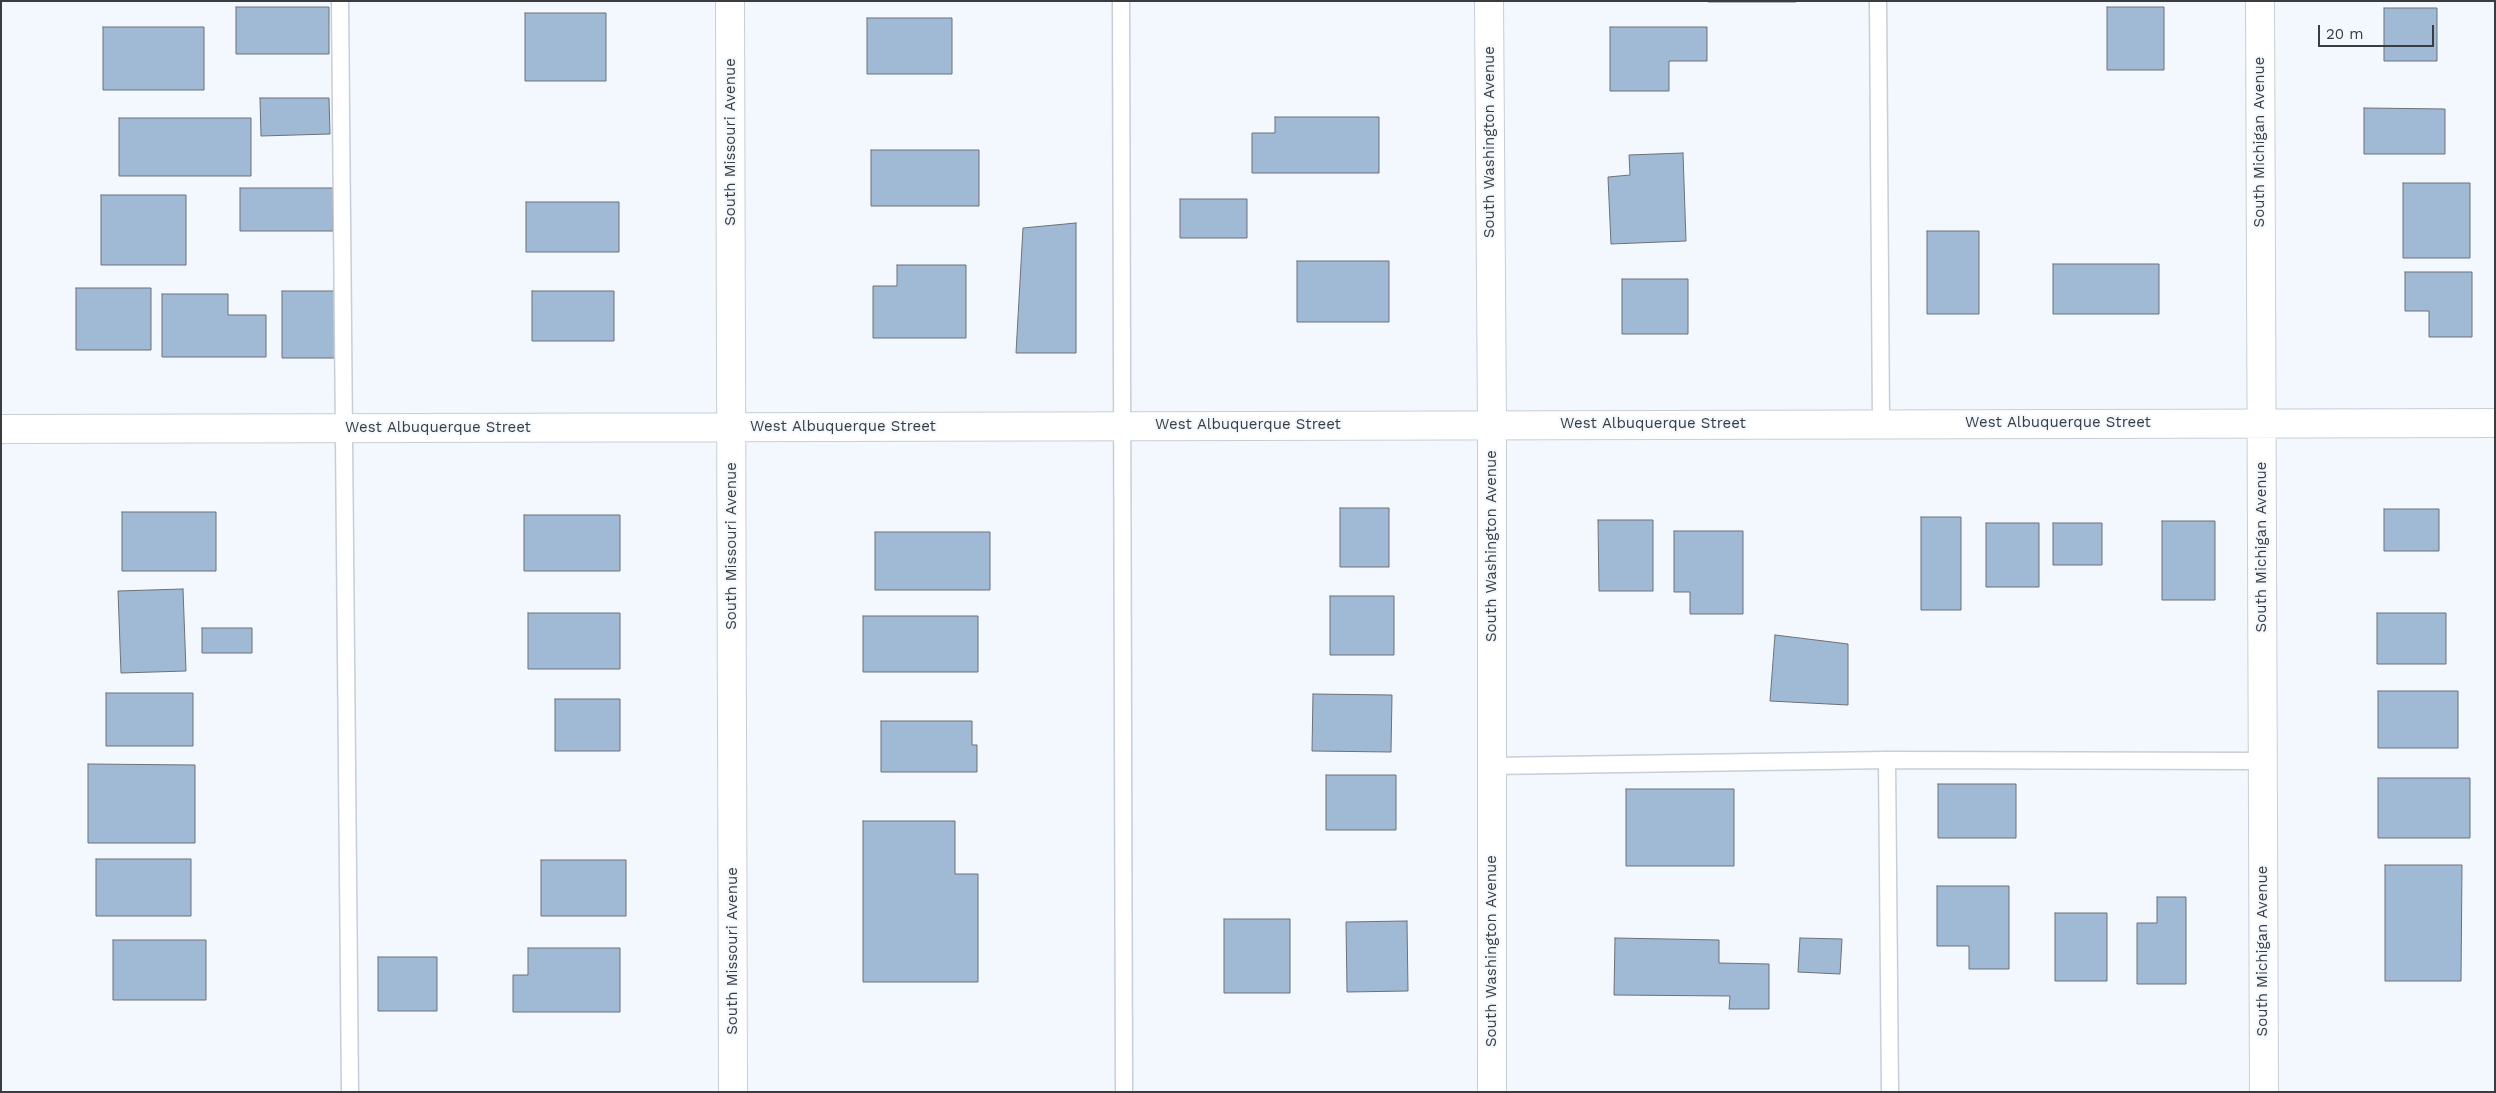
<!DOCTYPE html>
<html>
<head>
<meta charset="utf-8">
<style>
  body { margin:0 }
  #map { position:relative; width:2496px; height:1093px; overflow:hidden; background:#f2f8fe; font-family:"Work Sans",sans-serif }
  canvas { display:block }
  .frame { position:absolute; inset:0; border:2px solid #3a3d40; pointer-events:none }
  .scale { position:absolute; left:2318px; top:25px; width:116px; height:22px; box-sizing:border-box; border:2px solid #3a3d40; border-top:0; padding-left:6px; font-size:15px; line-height:18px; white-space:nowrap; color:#3a3d40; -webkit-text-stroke:4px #f2f8fe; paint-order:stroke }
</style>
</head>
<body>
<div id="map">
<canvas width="2496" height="1093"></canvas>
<div class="frame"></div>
<div class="scale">20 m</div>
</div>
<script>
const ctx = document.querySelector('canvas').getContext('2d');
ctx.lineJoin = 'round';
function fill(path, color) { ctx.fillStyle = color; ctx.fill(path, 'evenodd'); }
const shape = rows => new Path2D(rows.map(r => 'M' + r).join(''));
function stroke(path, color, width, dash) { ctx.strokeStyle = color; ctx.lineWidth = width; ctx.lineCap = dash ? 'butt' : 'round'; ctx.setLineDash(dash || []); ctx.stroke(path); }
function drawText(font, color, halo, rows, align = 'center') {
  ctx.font = font + ' "Work Sans",sans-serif'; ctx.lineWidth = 4; ctx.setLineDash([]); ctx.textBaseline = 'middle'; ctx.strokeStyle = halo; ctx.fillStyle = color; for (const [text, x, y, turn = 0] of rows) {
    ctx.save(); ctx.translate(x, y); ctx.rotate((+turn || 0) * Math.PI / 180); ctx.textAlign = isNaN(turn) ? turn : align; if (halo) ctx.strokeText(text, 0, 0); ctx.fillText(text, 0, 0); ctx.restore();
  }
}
const building = shape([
  [1708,1,1796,1,1796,2,1708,2,1708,1],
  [236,7,329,7,329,54,236,54,236,7],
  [2107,7,2164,7,2164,70,2107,70,2107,7],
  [2384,8,2437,8,2437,61,2384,61,2384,8],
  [525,13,606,13,606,81,525,81,525,13],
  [867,18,952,18,952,74,867,74,867,18],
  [103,27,204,27,204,90,103,90,103,27],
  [1610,27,1707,27,1707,61,1669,61,1669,91,1610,91,1610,27],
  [260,98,329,98,330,134,261,136,260,98],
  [2364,108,2445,109,2445,154,2364,154,2364,108],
  [1275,117,1379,117,1379,173,1252,173,1252,133,1275,133,1275,117],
  [119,118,251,118,251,176,119,176,119,118],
  [871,150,979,150,979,206,871,206,871,150],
  [1683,153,1686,241,1611,244,1608,177,1630,175,1629,155,1683,153],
  [2403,183,2470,183,2470,258,2403,258,2403,183],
  [240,188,333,188,333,231,240,231,240,188],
  [101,195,186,195,186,265,101,265,101,195],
  [1180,199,1247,199,1247,238,1180,238,1180,199],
  [526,202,619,202,619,252,526,252,526,202],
  [1076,223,1076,353,1016,353,1023,228,1076,223],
  [1927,231,1979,231,1979,314,1927,314,1927,231],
  [1297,261,1389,261,1389,322,1297,322,1297,261],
  [2053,264,2159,264,2159,314,2053,314,2053,264],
  [897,265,966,265,966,338,873,338,873,286,897,286,897,265],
  [2405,272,2472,272,2472,337,2429,337,2429,311,2405,311,2405,272],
  [1622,279,1688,279,1688,334,1622,334,1622,279],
  [76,288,151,288,151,350,76,350,76,288],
  [282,291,336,291,336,358,282,358,282,291],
  [532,291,614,291,614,341,532,341,532,291],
  [162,294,228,294,228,315,266,315,266,357,162,357,162,294],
  [1340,508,1389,508,1389,567,1340,567,1340,508],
  [2384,509,2439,509,2439,551,2384,551,2384,509],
  [122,512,216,512,216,571,122,571,122,512],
  [524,515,620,515,620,571,524,571,524,515],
  [1921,517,1961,517,1961,610,1921,610,1921,517],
  [1598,520,1653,520,1653,591,1599,591,1598,520],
  [2162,521,2215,521,2215,600,2162,600,2162,521],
  [1986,523,2039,523,2039,587,1986,587,1986,523],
  [2053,523,2102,523,2102,565,2053,565,2053,523],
  [1674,531,1743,531,1743,614,1690,614,1690,592,1674,592,1674,531],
  [875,532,990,532,990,590,875,590,875,532],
  [183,589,186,671,121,673,118,591,183,589],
  [1330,596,1394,596,1394,655,1330,655,1330,596],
  [528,613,620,613,620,669,528,669,528,613],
  [2377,613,2446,613,2446,664,2377,664,2377,613],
  [863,616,978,616,978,672,863,672,863,616],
  [202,628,252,628,252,653,202,653,202,628],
  [1775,635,1848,644,1848,705,1770,701,1775,635],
  [2378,691,2458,691,2458,748,2378,748,2378,691],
  [106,693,193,693,193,746,106,746,106,693],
  [1313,694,1392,695,1391,752,1312,751,1313,694],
  [555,699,620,699,620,751,555,751,555,699],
  [881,721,972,721,972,745,977,745,977,772,881,772,881,721],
  [88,764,195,765,195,843,88,843,88,764],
  [1326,775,1396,775,1396,830,1326,830,1326,775],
  [2378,778,2470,778,2470,838,2378,838,2378,778],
  [1938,784,2016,784,2016,838,1938,838,1938,784],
  [1626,789,1734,789,1734,866,1626,866,1626,789],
  [863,821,955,821,955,874,978,874,978,982,863,982,863,821],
  [96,859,191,859,191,916,96,916,96,859],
  [541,860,626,860,626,916,541,916,541,860],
  [2385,865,2462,865,2461,981,2385,981,2385,865],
  [1937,886,2009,886,2009,969,1969,969,1969,946,1937,946,1937,886],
  [2157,897,2186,897,2186,984,2137,984,2137,923,2157,923,2157,897],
  [2055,913,2107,913,2107,981,2055,981,2055,913],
  [1224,919,1290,919,1290,993,1224,993,1224,919],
  [1407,921,1408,991,1347,992,1346,922,1407,921],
  [1615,938,1719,940,1719,963,1769,964,1769,1009,1729,1009,1730,996,1614,995,1615,938],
  [1800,938,1842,939,1840,974,1798,972,1800,938],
  [113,940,206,940,206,1000,113,1000,113,940],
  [528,948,620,948,620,1012,513,1012,513,975,528,975,528,948],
  [378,957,437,957,437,1011,378,1011,378,957]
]);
fill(building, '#a0bad6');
stroke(building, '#6c7178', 1);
const service = shape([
  [340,1,350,1092],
  [1121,1,1124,1092],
  [1878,1,1881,424],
  [1887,760,1890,1092],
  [1492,766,1887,760,2262,761]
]);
const minor = shape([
  [730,1,733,1092],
  [2260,1,2264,1092],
  [1,429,2495,423]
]);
const tertiary = shape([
  [1489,1,1492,424,1492,1092]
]);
stroke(service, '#c8ced5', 19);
stroke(minor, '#c8ced5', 30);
stroke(tertiary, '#c8ced5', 30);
stroke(service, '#fff', 16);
stroke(minor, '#fff', 28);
stroke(tertiary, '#fff', 28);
drawText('15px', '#3a3d40', '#f2f8fe', [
  ["South Missouri Avenue",731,142,-90],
  ["South Washington Avenue",1490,142,-90],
  ["South Michigan Avenue",2260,142,-90],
  ["West Albuquerque Street",2058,423],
  ["West Albuquerque Street",1653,424],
  ["West Albuquerque Street",1248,425],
  ["West Albuquerque Street",843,427],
  ["West Albuquerque Street",438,428],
  ["South Missouri Avenue",732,546,-90],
  ["South Washington Avenue",1492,546,-90],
  ["South Michigan Avenue",2262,547,-90],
  ["South Missouri Avenue",733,951,-90],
  ["South Washington Avenue",1492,951,-90],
  ["South Michigan Avenue",2263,951,-90]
]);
</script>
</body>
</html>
